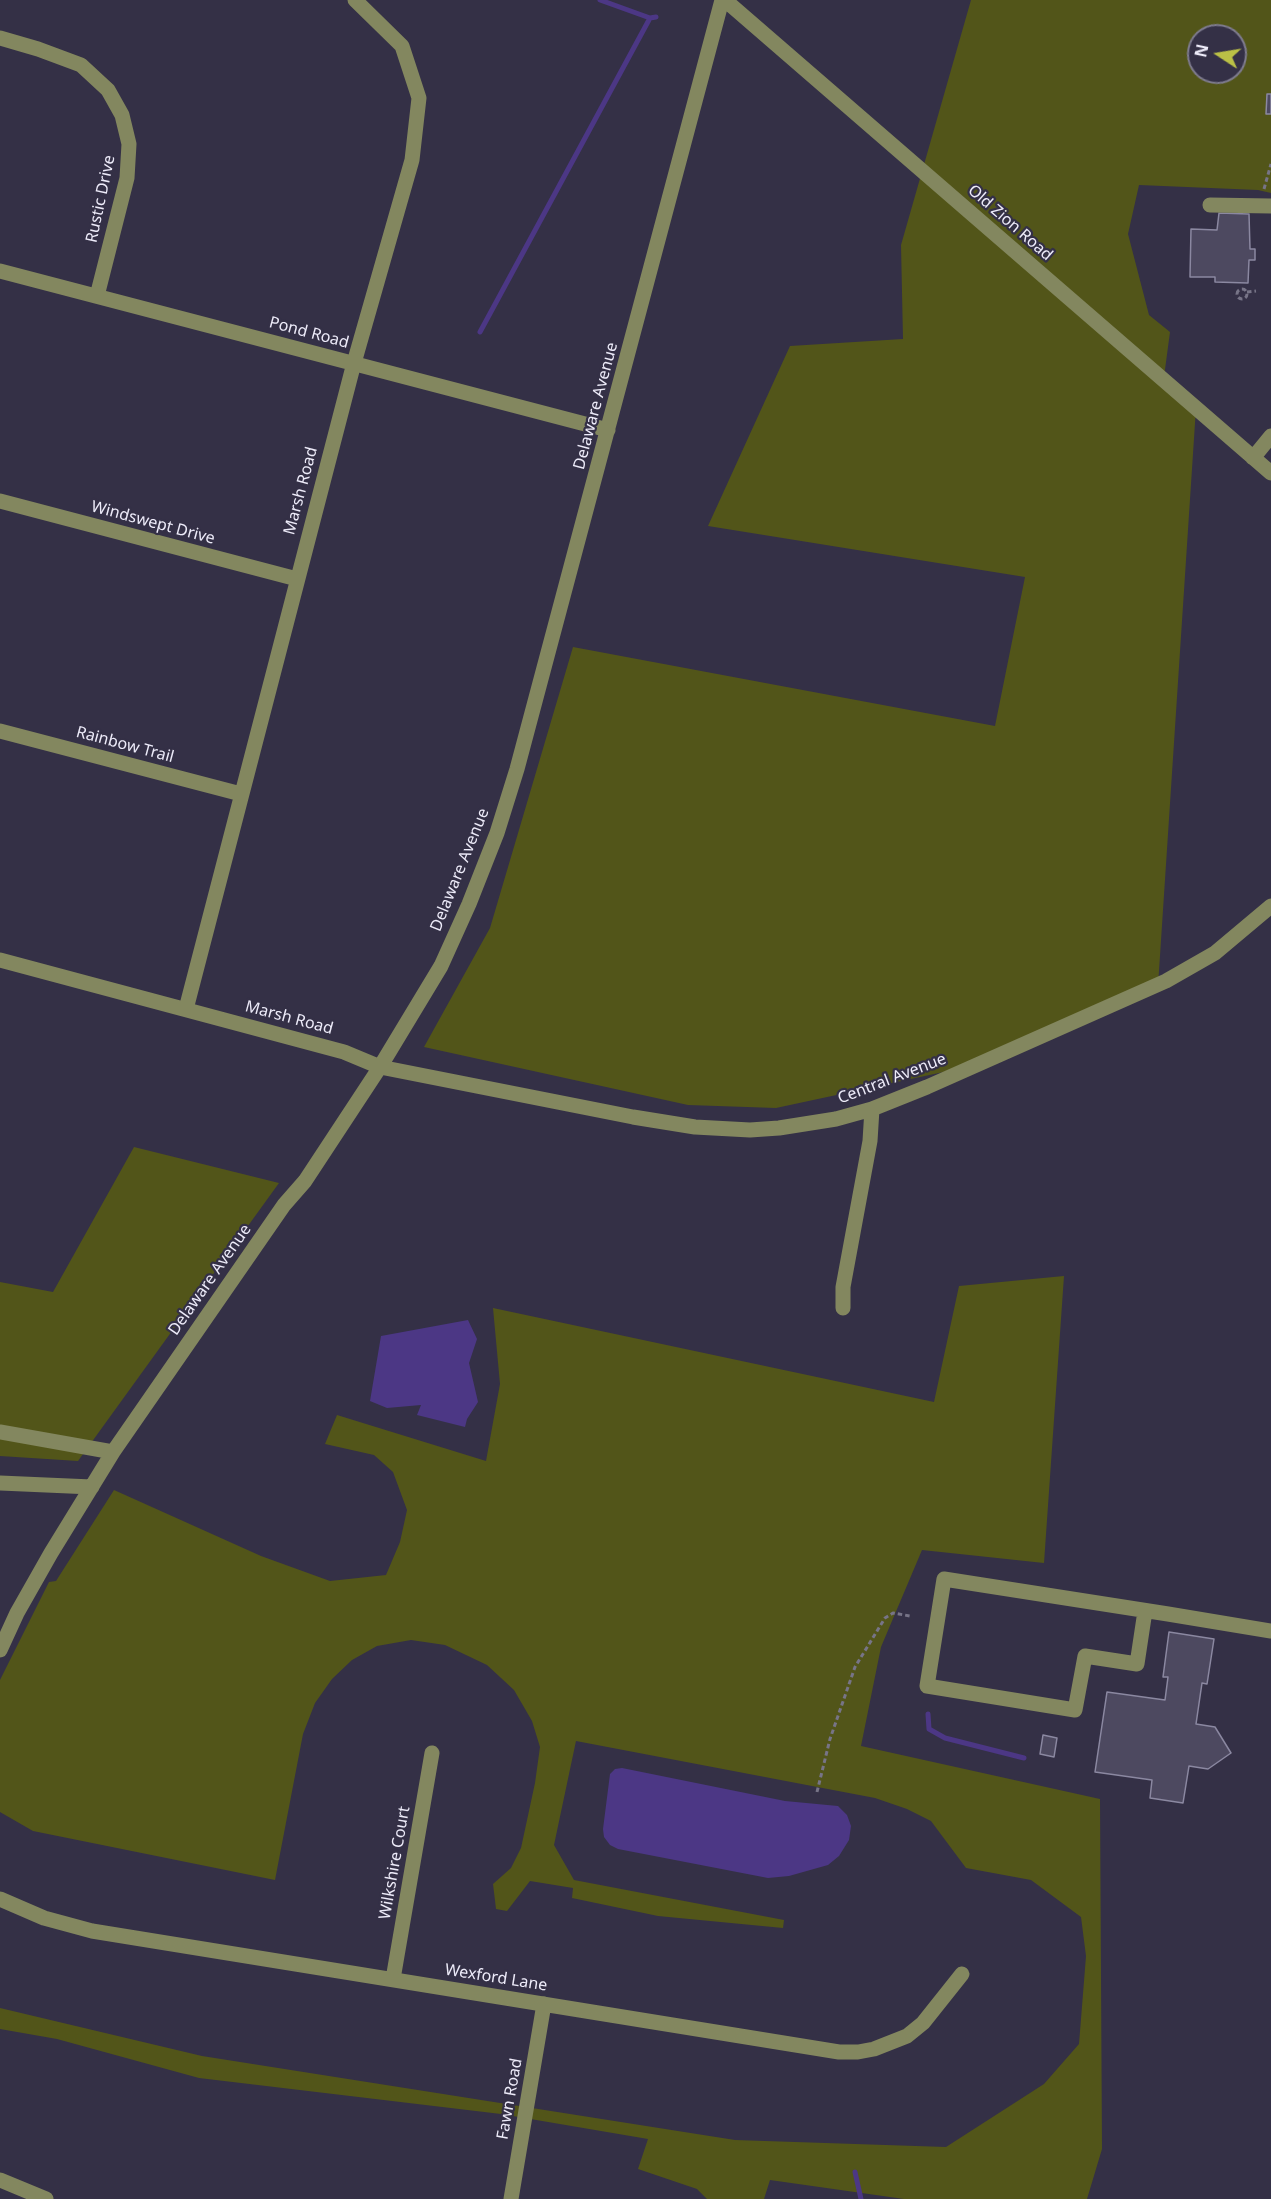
<!DOCTYPE html>
<html>
<head>
<meta charset="utf-8">
<style>
  body { margin:0 }
  #map { position:relative; width:1271px; height:2199px; overflow:hidden; background:#343046; font-family:"Noto Sans",sans-serif }
  canvas { display:block }
  .north { position:absolute; left:1187px; top:24px; width:60px; height:60px; box-sizing:border-box; background:#343046; border:2px solid #7e7b8e; border-radius:50%; rotate:282deg; font-size:16px; font-weight:700; line-height:24px; text-align:center; color:#edebf9 }
  .north::after { content:''; display:block; margin:auto; width:21px; height:27px; background:#bac046; clip-path:polygon(50% 0,100% 100%,50% 72%,0 100%) }
</style>
</head>
<body>
<div id="map">
<canvas width="1271" height="2199"></canvas>
<div class="north">N</div>
</div>
<script>
const ctx = document.querySelector('canvas').getContext('2d');
ctx.lineJoin = 'round';
function fill(path, color) { ctx.fillStyle = color; ctx.fill(path, 'evenodd'); }
const shape = rows => new Path2D(rows.map(r => 'M' + r).join(''));
function stroke(path, color, width, dash) { ctx.strokeStyle = color; ctx.lineWidth = width; ctx.lineCap = dash ? 'butt' : 'round'; ctx.setLineDash(dash || []); ctx.stroke(path); }
function drawText(font, color, halo, rows, align = 'center') {
  ctx.font = font + ' "Noto Sans",sans-serif'; ctx.lineWidth = 4.5; ctx.setLineDash([]); ctx.textBaseline = 'middle'; ctx.strokeStyle = halo; ctx.fillStyle = color; for (const [text, x, y, turn = 0] of rows) {
    ctx.save(); ctx.translate(x, y); ctx.rotate((+turn || 0) * Math.PI / 180); ctx.textAlign = isNaN(turn) ? turn : align; if (halo) ctx.strokeText(text, 0, 0); ctx.fillText(text, 0, 0); ctx.restore();
  }
}
fill(shape([
  [971,0,1271,0,1271,193,1258,190,1139,185,1128,234,1149,315,1170,332,1164,377,1196,408,1158,986,990,1062,776,1108,688,1105,424,1047,490,928,573,647,995,726,1025,577,708,526,790,346,903,339,901,245],
  [1199,36,1235,36,1235,72,1199,72],
  [134,1147,279,1183,78,1461,0,1456,0,1282,53,1292],
  [1064,1276,1044,1563,922,1550,881,1647,861,1746,1100,1799,1102,2149,1087,2199,904,2199,770,2180,764,2199,707,2199,697,2189,638,2169,648,2139,501,2114,199,2078,57,2039,0,2029,0,2008,202,2056,735,2140,946,2147,1044,2084,1079,2044,1086,1956,1081,1917,1031,1880,966,1868,931,1821,907,1809,875,1798,576,1741,554,1845,574,1880,784,1920,783,1928,658,1916,572,1898,573,1888,530,1881,507,1911,496,1909,493,1884,511,1868,521,1848,535,1783,540,1747,532,1721,514,1690,487,1665,445,1645,411,1640,377,1646,352,1660,332,1679,315,1703,303,1734,275,1880,33,1831,0,1812,0,1680,49,1582,56,1581,114,1490,261,1556,330,1581,386,1575,400,1542,407,1510,393,1472,374,1455,325,1444,337,1415,486,1461,500,1384,493,1308,934,1402,959,1286]
]), '#525519');
fill(shape([
  [468,1320,477,1339,469,1363,478,1402,467,1419,465,1427,417,1415,421,1405,387,1408,370,1401,381,1336],
  [622,1768,785,1801,838,1806,847,1815,851,1826,849,1840,839,1856,828,1865,789,1876,768,1878,618,1849,610,1845,604,1837,603,1829,610,1774,615,1769]
]), '#4c3785');
stroke(shape([
  [600,0,650,18,656,17],
  [480,332,650,18],
  [928,1714,929,1729,945,1738,1024,1758],
  [855,2172,861,2199]
]), '#4c3785', 5);
const building = shape([
  [1267,94,1271,94,1271,114,1266,114,1267,94],
  [1219,213,1249,214,1250,249,1255,249,1255,260,1249,260,1248,283,1215,282,1215,277,1190,277,1191,229,1217,230,1219,213],
  [1169,1632,1214,1639,1207,1684,1202,1683,1196,1724,1215,1727,1231,1753,1208,1769,1189,1766,1183,1803,1150,1798,1152,1780,1095,1772,1107,1692,1165,1700,1168,1677,1163,1677,1169,1632],
  [1043,1735,1057,1738,1054,1757,1040,1754,1043,1735]
]);
fill(building, '#4d4960');
stroke(building, '#8b88a1', 1.5);
stroke(shape([
  [1264,189,1271,164],
  '1237 294a5 5 0 1 1 10 0a5 5 0 1 1-10 0Z',
  [1247,292,1256,291],
  [817,1792,830,1739,855,1667,885,1618,893,1613,910,1616]
]), '#777487', 3, [4.5, 3]);
stroke(shape([
  [725,0,1271,473],
  [0,38,38,49,81,65,108,90,122,115,129,144,127,178,97,296],
  [1210,205,1271,206],
  [0,271,608,430],
  [1253,458,1271,436],
  [0,501,297,579],
  [0,731,241,794],
  [0,960,344,1052,380,1067,633,1117,695,1127,750,1130,779,1128,836,1119,872,1109,927,1087,1166,981,1215,953,1271,906],
  [186,1009,354,363,412,160,419,98,402,46,355,0],
  [843,1308,843,1287,870,1141,872,1109],
  [0,1432,113,1452],
  [0,1483,92,1487],
  [1145,1611,1137,1664,1085,1656,1075,1710,927,1686,944,1579,1168,1614,1271,1631],
  [0,1650,17,1613,51,1553,113,1452,284,1205,305,1181,380,1067,441,966,469,904,497,833,517,769,722,0],
  [0,1899,44,1918,92,1931,839,2052,858,2052,874,2049,907,2036,923,2023,962,1974],
  [393,1979,432,1753],
  [0,2180,46,2199],
  [511,2199,544,2004]
]), '#83875f', 15);
drawText('16px', '#edebf9', '#343046', [
  ["Rustic Drive",101,199,-78],
  ["Old Zion Road",1010,223,41],
  ["Pond Road",309,333,15],
  ["Delaware Avenue",596,406,-75],
  ["Marsh Road",301,491,-75],
  ["Windswept Drive",153,523,15],
  ["Rainbow Trail",125,745,15],
  ["Delaware Avenue",460,870,-68],
  ["Marsh Road",289,1018,15],
  ["Central Avenue",892,1079,-21],
  ["Delaware Avenue",210,1280,-55],
  ["Wilkshire Court",395,1863,-80],
  ["Wexford Lane",496,1978,9],
  ["Fawn Road",510,2099,-80]
]);
</script>
</body>
</html>
